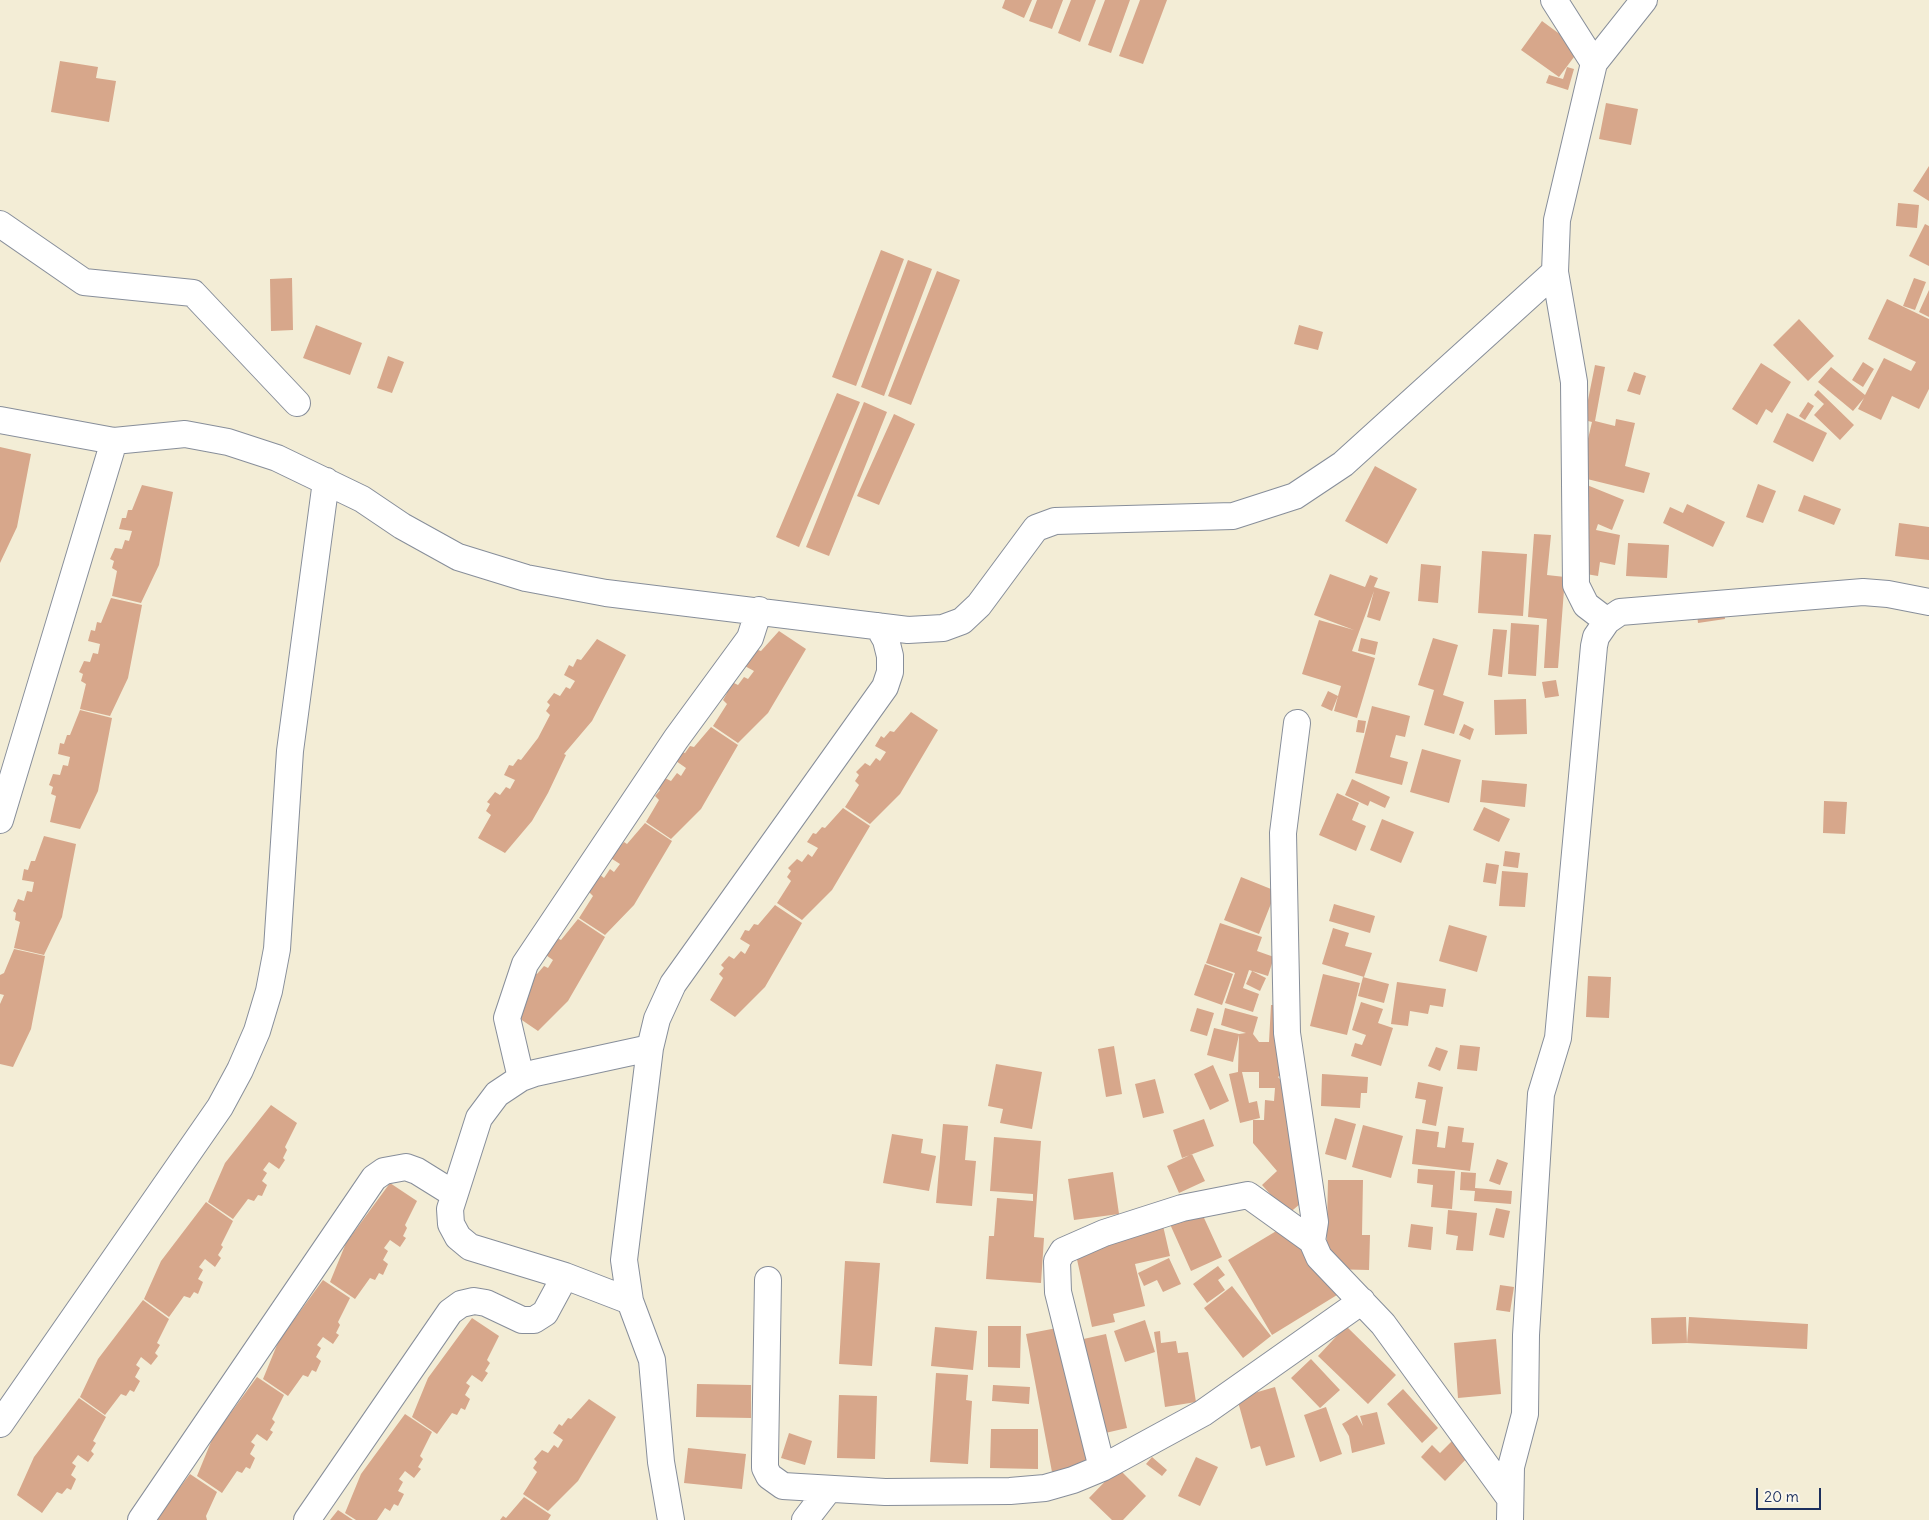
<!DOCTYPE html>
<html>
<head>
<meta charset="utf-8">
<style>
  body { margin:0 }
  #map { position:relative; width:1929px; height:1520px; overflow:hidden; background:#f3edd6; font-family:Delius,sans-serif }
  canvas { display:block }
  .scale { position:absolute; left:1756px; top:1488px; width:65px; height:22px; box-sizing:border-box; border:2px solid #1b2f5e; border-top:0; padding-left:6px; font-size:15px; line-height:18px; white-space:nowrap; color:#1b2f5e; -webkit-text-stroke:4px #fbf7ec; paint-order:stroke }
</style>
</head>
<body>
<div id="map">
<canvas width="1929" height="1520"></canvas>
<div class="scale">20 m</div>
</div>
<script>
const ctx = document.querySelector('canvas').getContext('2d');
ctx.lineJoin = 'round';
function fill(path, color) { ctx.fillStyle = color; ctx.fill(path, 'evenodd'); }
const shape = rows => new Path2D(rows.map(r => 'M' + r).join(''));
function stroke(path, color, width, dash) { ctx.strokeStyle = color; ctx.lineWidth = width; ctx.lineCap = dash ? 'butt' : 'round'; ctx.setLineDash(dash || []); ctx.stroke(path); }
fill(shape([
  [1005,0,1032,0,1024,18,1002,8],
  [1037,0,1063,0,1052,29,1029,21],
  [1071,0,1096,0,1080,42,1058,33],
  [1105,0,1130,0,1111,53,1088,45],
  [1140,0,1167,0,1143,64,1119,56],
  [1542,21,1580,49,1559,77,1521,50],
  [60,61,98,67,96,78,116,81,109,122,51,112],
  [1567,67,1574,69,1568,90,1546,83,1549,75,1563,79],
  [1606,103,1638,109,1631,145,1599,139],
  [1929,166,1929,201,1913,191],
  [1898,203,1919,205,1917,228,1896,226],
  [1925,224,1929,226,1929,266,1909,256],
  [881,250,904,259,856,386,832,377],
  [908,260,932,269,884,396,861,387],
  [937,271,960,280,911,405,888,396],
  [292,278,293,330,271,331,270,279],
  [1914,278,1926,282,1915,310,1903,306],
  [1929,290,1929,317,1919,312],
  [1887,299,1929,319,1929,389,1919,409,1892,396,1881,420,1858,409,1864,398,1853,411,1818,382,1831,367,1865,395,1884,358,1911,371,1916,362,1868,339],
  [1799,319,1834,356,1808,381,1773,345],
  [316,325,362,343,350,375,303,358],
  [1299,325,1323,332,1318,350,1294,344],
  [388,356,404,362,392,393,377,388],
  [1863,362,1874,369,1863,387,1852,380],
  [1761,363,1791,382,1772,413,1766,409,1757,425,1732,409],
  [1595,365,1605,367,1595,421,1615,426,1616,419,1635,423,1625,466,1650,473,1644,493,1579,477,1592,422,1584,420],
  [1634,372,1646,376,1640,395,1627,391],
  [1818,390,1854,425,1840,440,1814,415,1824,404,1814,395],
  [837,393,860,402,799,547,776,537],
  [864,402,887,412,829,556,806,547],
  [1808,402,1814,406,1805,420,1799,416],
  [1787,413,1827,433,1813,462,1773,442],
  [894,414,915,424,879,505,857,496],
  [0,447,31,454,17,527,0,563],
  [1375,466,1417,489,1387,544,1345,521],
  [1582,483,1624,500,1612,530,1598,524,1596,530,1620,535,1615,565,1600,562,1598,576,1580,573],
  [1758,484,1776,491,1763,523,1746,517],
  [142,485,173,492,159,565,141,603,112,596,117,571,112,568,114,561,110,559,115,548,122,549,125,540,129,541,132,531,119,529,122,518,126,518,128,510,132,510],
  [1804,495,1841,509,1834,525,1798,511],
  [1687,504,1725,522,1713,547,1663,523,1670,507,1683,513],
  [1899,523,1929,527,1929,560,1895,556],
  [1534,534,1551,535,1547,575,1565,577,1558,668,1544,668,1547,619,1528,617],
  [1628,543,1669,545,1667,578,1626,576],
  [1482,551,1527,554,1523,616,1478,613],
  [1421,564,1441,566,1438,603,1418,601],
  [1330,574,1365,587,1370,575,1378,578,1374,587,1390,592,1380,621,1367,617,1374,591,1352,651,1375,658,1357,718,1334,711,1338,696,1332,711,1321,706,1328,691,1338,696,1341,686,1302,674,1319,620,1354,630,1314,615],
  [111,598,142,605,128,678,110,716,80,709,86,684,81,681,83,674,79,672,84,661,90,662,93,653,98,654,100,644,88,641,91,630,95,631,97,622,101,623],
  [1723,601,1725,619,1698,623,1696,604],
  [1511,623,1539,625,1536,676,1508,674],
  [1493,629,1507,630,1502,677,1488,675],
  [779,631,806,649,768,713,738,743,713,726,727,704,723,700,727,693,724,691,732,682,738,685,744,677,748,679,754,671,743,665,758,650,761,651],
  [1361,638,1378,642,1375,655,1358,651],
  [1433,638,1458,645,1443,695,1464,702,1454,734,1424,725,1434,690,1418,685],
  [597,639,626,655,592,721,564,754,566,755,548,793,532,821,505,853,478,838,491,815,486,811,490,804,487,802,495,792,500,795,506,787,510,789,515,780,504,775,509,765,513,766,518,759,521,760,538,738,550,715,546,711,550,705,547,702,554,693,560,696,566,687,570,689,575,681,564,675,569,665,573,667,577,659,581,660],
  [1556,680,1559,696,1545,698,1542,682],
  [1526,699,1527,734,1495,735,1494,700],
  [1372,706,1410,716,1405,737,1396,735,1390,757,1408,762,1402,785,1355,773],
  [80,710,112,718,98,791,80,829,50,822,56,796,51,794,53,787,49,785,53,774,60,775,63,765,68,766,70,757,58,754,60,743,64,744,67,735,70,735],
  [911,712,938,730,900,794,870,824,845,807,859,785,855,781,859,775,856,772,865,763,870,766,876,758,880,761,886,752,875,746,881,736,884,738,890,731,894,732],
  [1358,720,1366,721,1364,733,1356,732],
  [1464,724,1474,729,1470,740,1459,735],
  [711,727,738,745,701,809,671,839,646,822,659,800,655,796,660,790,657,787,665,778,671,781,677,773,681,776,686,768,676,761,682,752,685,753,690,746,694,747],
  [1422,749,1461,760,1449,803,1410,792],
  [1352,779,1390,797,1385,808,1370,801,1368,806,1345,795],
  [1482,780,1527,784,1525,807,1480,802],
  [1337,793,1359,803,1352,820,1366,826,1356,851,1319,835],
  [1824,801,1847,802,1845,834,1823,833],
  [1484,807,1510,819,1499,842,1473,830],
  [843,808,870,826,832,890,802,920,777,903,791,881,787,877,791,871,788,868,797,859,802,862,808,854,812,857,818,848,807,842,813,833,816,834,822,827,825,828],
  [1382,819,1414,832,1401,863,1370,850],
  [645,823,672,841,634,905,605,935,579,918,593,896,589,892,593,886,590,883,599,874,604,878,610,869,614,872,620,864,609,857,615,848,618,849,624,842,627,844],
  [44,836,76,844,62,917,44,955,14,948,20,922,15,920,16,913,13,911,18,899,24,901,27,891,32,892,34,882,22,880,24,869,28,870,31,861,35,861],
  [1505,851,1520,853,1518,868,1503,866],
  [1486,863,1499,865,1496,884,1483,882],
  [1502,871,1528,873,1525,907,1499,906],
  [1241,877,1276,891,1259,934,1224,920],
  [1334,904,1375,916,1370,933,1329,921],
  [775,905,802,923,765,987,735,1017,710,1000,723,978,719,974,724,968,721,965,729,956,734,959,741,951,745,954,750,945,740,939,745,930,749,931,754,924,758,925],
  [578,919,605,937,568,1001,538,1031,513,1014,532,970,537,974,544,966,548,968,553,960,543,953,557,938,561,940],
  [1220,923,1262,937,1257,951,1274,957,1268,976,1249,970,1243,988,1259,994,1253,1012,1225,1003,1235,973,1206,963],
  [1449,925,1487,936,1477,972,1439,961],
  [1333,928,1349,933,1345,946,1372,953,1364,977,1322,964],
  [14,949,45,956,31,1029,13,1067,0,1064,0,1004,4,995,0,994,0,975,4,973],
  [1205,964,1233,974,1222,1005,1194,995],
  [1252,971,1266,978,1260,991,1246,984],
  [1323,974,1360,983,1347,1035,1310,1026],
  [1588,976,1611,977,1609,1018,1586,1017],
  [1363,977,1389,984,1384,1003,1358,996],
  [1397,982,1446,989,1443,1007,1430,1005,1428,1014,1410,1011,1408,1026,1391,1024],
  [1361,1002,1383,1009,1378,1023,1393,1028,1381,1066,1351,1056,1355,1043,1362,1045,1366,1035,1352,1030],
  [1271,1005,1285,1005,1283,1073,1278,1077,1293,1094,1306,1199,1288,1214,1262,1185,1277,1171,1253,1143,1253,1120,1264,1120,1265,1100,1274,1101,1275,1088,1259,1088,1259,1072,1242,1072,1249,1103,1257,1101,1260,1118,1240,1123,1229,1074,1238,1072,1239,1035,1233,1062,1207,1055,1214,1028,1239,1034,1246,1033,1221,1025,1225,1008,1258,1017,1253,1034,1259,1042,1269,1042],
  [1197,1008,1214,1013,1207,1036,1190,1031],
  [1460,1045,1480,1047,1477,1071,1457,1069],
  [1114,1046,1122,1094,1106,1097,1098,1049],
  [1436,1047,1448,1051,1440,1071,1428,1066],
  [996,1064,1042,1072,1032,1129,1000,1123,1003,1109,988,1106],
  [1213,1065,1229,1101,1210,1110,1194,1074],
  [1322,1074,1368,1077,1367,1093,1361,1093,1360,1108,1321,1106],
  [1155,1079,1164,1113,1143,1118,1135,1084],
  [1418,1082,1443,1087,1436,1126,1422,1123,1426,1100,1415,1098],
  [271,1105,297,1123,285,1147,287,1150,283,1158,285,1160,279,1169,269,1162,263,1170,267,1173,262,1181,267,1185,262,1196,258,1195,254,1201,248,1199,233,1219,208,1202,225,1163],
  [1335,1118,1356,1124,1346,1160,1325,1154],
  [1204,1119,1214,1146,1182,1158,1173,1130],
  [943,1124,968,1126,965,1160,976,1161,972,1206,936,1203],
  [1363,1125,1403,1136,1391,1178,1352,1167],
  [1448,1126,1464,1128,1462,1142,1474,1143,1470,1171,1412,1164,1416,1129,1439,1132,1437,1147,1445,1148],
  [892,1134,923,1139,921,1153,936,1156,929,1191,883,1183],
  [994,1137,1041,1141,1034,1237,1044,1238,1041,1283,986,1279,989,1236,994,1236,997,1198,1033,1201,1033,1194,990,1191],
  [1192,1154,1205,1181,1179,1193,1167,1166],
  [1497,1159,1508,1163,1500,1185,1489,1181],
  [1418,1169,1455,1171,1452,1209,1431,1207,1433,1185,1417,1183],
  [1113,1172,1119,1214,1074,1220,1068,1179],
  [1461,1172,1476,1173,1475,1188,1512,1191,1511,1204,1474,1201,1475,1191,1460,1190],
  [1328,1180,1363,1180,1362,1235,1370,1235,1369,1270,1326,1269],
  [390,1183,417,1201,405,1225,407,1228,403,1236,406,1238,400,1247,390,1240,384,1248,388,1251,383,1260,388,1264,383,1275,379,1273,375,1280,370,1278,355,1299,330,1282,346,1243],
  [206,1202,233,1221,221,1245,223,1247,218,1255,221,1258,215,1267,205,1259,199,1267,203,1270,198,1279,203,1282,198,1294,194,1292,190,1298,184,1296,169,1317,144,1299,161,1261],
  [1199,1207,1222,1257,1191,1271,1169,1222],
  [1496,1208,1510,1211,1504,1238,1489,1235],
  [1448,1210,1477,1213,1473,1251,1456,1250,1458,1236,1446,1234],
  [1161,1217,1170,1256,1135,1264,1145,1306,1113,1314,1115,1322,1092,1327,1072,1237],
  [1293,1221,1337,1295,1272,1335,1228,1260],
  [1411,1224,1433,1227,1431,1250,1408,1247],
  [1169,1258,1181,1284,1163,1292,1157,1280,1144,1286,1138,1273],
  [845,1261,880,1263,872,1366,839,1364],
  [1218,1266,1225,1275,1218,1280,1225,1290,1207,1303,1193,1284],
  [323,1280,350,1298,338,1322,340,1325,336,1333,339,1335,333,1344,323,1337,317,1345,321,1348,316,1357,321,1361,316,1372,312,1370,308,1377,303,1375,288,1396,263,1379,279,1340],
  [1500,1285,1514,1287,1510,1312,1496,1310],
  [1232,1286,1271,1336,1243,1358,1204,1308],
  [143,1300,169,1319,157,1343,160,1345,155,1353,158,1356,151,1365,141,1357,136,1365,140,1368,135,1377,140,1381,134,1392,130,1390,126,1396,121,1394,105,1415,80,1397,98,1359],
  [1686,1317,1687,1343,1652,1344,1651,1318],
  [1689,1317,1808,1324,1807,1349,1687,1343],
  [472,1318,499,1336,487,1360,490,1363,485,1371,488,1373,482,1382,472,1375,466,1383,470,1386,465,1395,470,1399,465,1410,461,1408,457,1415,452,1413,437,1434,412,1417,428,1378],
  [1145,1320,1155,1352,1125,1362,1114,1331],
  [988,1326,1021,1326,1020,1368,988,1367],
  [1346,1326,1396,1375,1368,1404,1318,1356],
  [935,1327,977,1331,973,1370,931,1366],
  [1062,1327,1088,1465,1052,1472,1026,1334],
  [1160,1331,1161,1343,1176,1341,1178,1353,1188,1352,1196,1402,1165,1407,1154,1332],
  [1106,1334,1127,1428,1101,1434,1079,1340],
  [1496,1339,1501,1394,1458,1398,1454,1343],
  [1311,1359,1340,1390,1320,1408,1291,1378],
  [936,1373,968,1375,966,1400,972,1401,968,1464,930,1462],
  [257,1377,284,1395,272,1419,275,1422,270,1430,273,1432,267,1441,257,1434,251,1442,255,1445,250,1454,255,1458,250,1469,246,1467,242,1473,237,1471,222,1493,197,1476,213,1437],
  [697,1384,751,1385,751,1418,696,1417],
  [993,1385,1030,1387,1029,1404,992,1401],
  [1275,1387,1295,1457,1266,1466,1260,1446,1251,1449,1237,1398],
  [1403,1389,1438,1428,1422,1443,1387,1404],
  [839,1395,877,1396,875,1459,837,1458],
  [79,1398,106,1417,93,1441,96,1443,91,1451,94,1454,88,1462,78,1455,72,1463,76,1466,71,1475,76,1479,71,1490,67,1488,62,1494,57,1492,42,1513,17,1495,34,1457],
  [589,1399,616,1417,578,1481,548,1511,523,1494,537,1472,533,1468,537,1462,534,1459,542,1450,548,1453,554,1445,558,1448,563,1440,553,1433,559,1424,562,1426,568,1418,571,1419],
  [1326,1407,1342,1454,1320,1462,1304,1415],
  [1377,1412,1385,1444,1352,1453,1349,1436,1342,1424,1357,1415,1363,1426,1360,1416],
  [405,1414,432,1432,420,1456,423,1459,418,1467,421,1469,414,1478,405,1471,399,1479,403,1482,398,1491,404,1494,398,1506,394,1504,390,1511,385,1508,377,1520,356,1520,345,1513,361,1474],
  [991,1429,1038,1429,1038,1469,990,1468],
  [789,1433,812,1441,805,1465,781,1458],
  [1453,1440,1469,1456,1445,1481,1421,1457,1432,1445,1440,1453],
  [688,1448,746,1454,742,1489,684,1483],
  [1152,1457,1167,1470,1162,1476,1146,1464],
  [1196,1457,1218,1467,1200,1506,1178,1496],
  [1118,1468,1146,1496,1123,1520,1112,1520,1089,1498],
  [190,1474,217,1492,206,1516,207,1520,155,1520],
  [524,1497,551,1515,548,1520,500,1520,503,1516,506,1518],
  [338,1510,353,1520,330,1520]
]), '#d7a78b');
const street = shape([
  [1554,0,1594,63],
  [0,224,84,282,193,293,297,403],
  [0,420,114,441,185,434,228,442,277,458,362,499,402,526,458,557,526,578,606,593,908,630,943,628,962,621,979,605,1036,528,1055,521,1233,516,1295,496,1343,464,1555,272],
  [1607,621,1586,605,1576,585,1574,382,1555,272,1557,220,1594,63,1644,0],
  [1297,723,1283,833,1287,1033,1315,1222,1312,1241],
  [0,820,114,441],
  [521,1078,507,1018,525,964,676,739,750,638,759,610],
  [768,1280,765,1459,765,1468,769,1476,783,1486,885,1492,1010,1491,1045,1488,1073,1480,1102,1468,1203,1413,1362,1301],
  [630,1301,565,1276,470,1247,458,1237,451,1224,450,1209,479,1118,497,1094,521,1078,535,1073,650,1048],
  [0,1424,220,1107,240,1070,257,1031,269,991,277,949,290,751,326,481],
  [1102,1468,1058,1292,1057,1261,1063,1251,1104,1233,1182,1208,1248,1195,1312,1241,1319,1257,1383,1324,1509,1497],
  [141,1520,374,1178,384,1171,406,1167,417,1171,454,1194],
  [307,1520,450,1312,461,1304,474,1301,486,1303,522,1320,534,1320,545,1313,565,1276],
  [671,1520,661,1462,652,1360,630,1301,624,1260,650,1048,657,1019,673,984,885,687,890,672,890,656,886,640,878,626],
  [805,1520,829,1489],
  [1510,1520,1511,1467,1525,1414,1526,1335,1541,1094,1558,1038,1594,646,1596,637,1607,621,1620,612,1863,592,1888,594,1929,602]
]);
stroke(street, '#878e9a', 28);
stroke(street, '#fff', 26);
</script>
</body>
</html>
